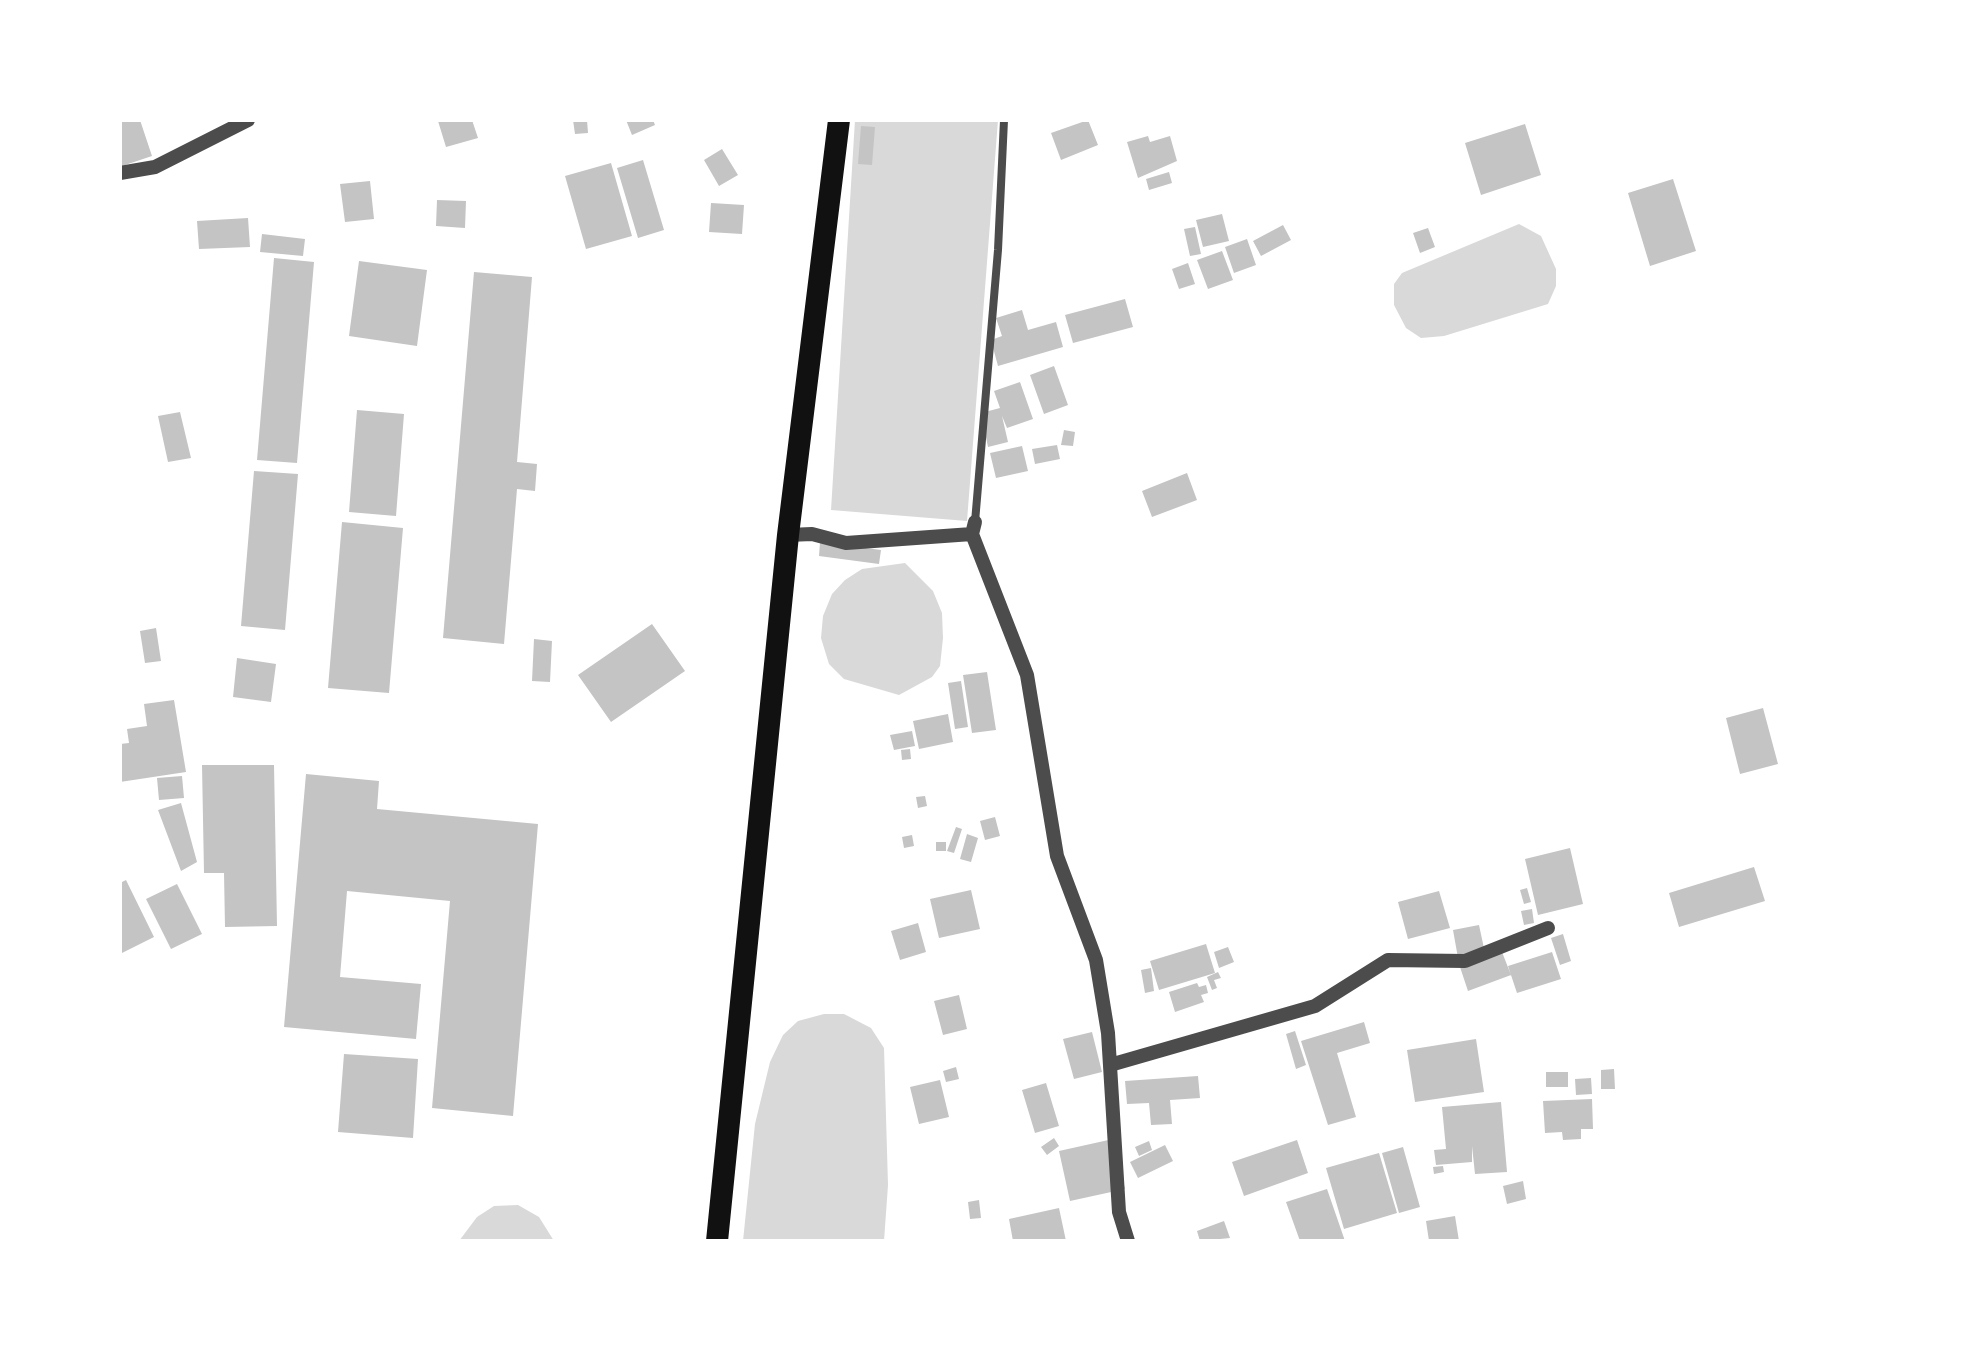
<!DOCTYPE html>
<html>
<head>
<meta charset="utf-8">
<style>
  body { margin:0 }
  #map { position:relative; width:1979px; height:1361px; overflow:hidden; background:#fff; font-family:"Golos Text",sans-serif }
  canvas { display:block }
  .frame { position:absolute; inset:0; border:122px solid #fff; pointer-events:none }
</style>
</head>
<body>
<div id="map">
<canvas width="1979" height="1361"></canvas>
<div class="frame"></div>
</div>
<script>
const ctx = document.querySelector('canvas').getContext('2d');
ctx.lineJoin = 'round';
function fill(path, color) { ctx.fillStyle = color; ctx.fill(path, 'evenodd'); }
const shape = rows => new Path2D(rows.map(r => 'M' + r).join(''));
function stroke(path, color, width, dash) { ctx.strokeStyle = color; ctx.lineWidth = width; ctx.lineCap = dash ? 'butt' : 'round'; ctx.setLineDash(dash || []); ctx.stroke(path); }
fill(shape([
  [855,120,998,120,967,521,831,510],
  [1519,224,1541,236,1556,269,1556,286,1548,304,1444,336,1421,338,1406,328,1394,305,1394,284,1402,273],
  [905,563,933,591,942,613,943,638,940,666,932,677,899,695,844,679,829,664,821,638,823,616,832,594,845,580,862,569],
  [824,1014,844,1014,871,1028,884,1048,888,1185,884,1241,743,1241,755,1124,770,1062,783,1035,798,1021],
  [518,1205,539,1217,554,1241,459,1241,477,1217,494,1206]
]), '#d9d9d9');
fill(shape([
  [120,120,140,120,152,156,122,166],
  [472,120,478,138,446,147,438,121],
  [573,120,587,120,588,133,575,134],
  [626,120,653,120,655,125,632,135],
  [1088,120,1098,145,1061,160,1051,133],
  [1525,124,1541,175,1481,195,1465,143],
  [861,126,875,127,872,165,858,164],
  [1148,136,1150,142,1170,136,1177,161,1138,178,1127,142],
  [722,149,738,175,719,186,704,160],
  [643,160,664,230,638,238,617,168],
  [611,163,632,236,586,249,565,176],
  [1169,172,1172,183,1149,190,1146,179],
  [1673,179,1696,251,1650,266,1628,193],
  [370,181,374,219,345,222,340,184],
  [437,200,466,201,465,228,436,226],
  [711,203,744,205,742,234,709,232],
  [1222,214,1229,241,1203,247,1196,220],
  [248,218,250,247,199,249,197,221],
  [1283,225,1291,240,1261,256,1253,241],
  [1195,227,1201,254,1190,256,1184,229],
  [1428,228,1435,247,1420,253,1413,233],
  [262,234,305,239,303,256,260,252],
  [1247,239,1256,265,1234,273,1225,247],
  [1222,251,1233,280,1208,289,1197,260],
  [274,258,314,262,297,463,257,460],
  [359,261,427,270,417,346,349,336],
  [1188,263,1195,284,1179,289,1172,269],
  [474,272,532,277,517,462,537,464,535,491,517,489,504,644,443,638],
  [1125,299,1133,327,1073,343,1065,315],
  [1022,310,1028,330,1056,322,1063,347,998,366,991,340,1002,336,996,318],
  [1054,366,1068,405,1044,414,1030,375],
  [1020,382,1033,419,1007,428,1002,416,1008,442,988,447,981,413,1000,408,994,391],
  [357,410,404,414,396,516,349,512],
  [180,412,191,458,168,462,158,416],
  [1064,430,1075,432,1073,446,1061,445],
  [1057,445,1060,459,1035,464,1032,449],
  [1022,446,1028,471,996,478,990,453],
  [254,471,298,474,285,630,241,626],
  [1187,473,1197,500,1152,517,1142,491],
  [342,522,403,528,389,693,328,688],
  [820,542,881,550,879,564,819,556],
  [652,624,685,671,611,722,578,675],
  [156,628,161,661,145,663,140,631],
  [534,639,552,641,550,682,532,681],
  [237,658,276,664,271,702,233,697],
  [987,672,996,730,972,733,963,675],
  [961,681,968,727,955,729,948,683],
  [174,700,186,772,120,782,120,744,129,743,127,729,147,726,144,704],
  [1763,708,1778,764,1740,774,1726,718],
  [948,714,953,742,919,749,913,721],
  [912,731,915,746,894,750,890,735],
  [910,749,911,759,902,760,901,750],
  [202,765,274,765,277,926,225,927,224,873,204,873],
  [306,774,379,781,377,809,538,824,513,1116,432,1108,450,901,347,891,340,977,421,984,416,1039,284,1027],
  [182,776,184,798,159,800,157,778],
  [925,796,927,806,918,808,916,797],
  [181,803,197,862,181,871,158,810],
  [995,817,1000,836,985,840,980,821],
  [956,827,962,829,954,853,947,851],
  [967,834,978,838,971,862,960,859],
  [912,835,914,846,904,848,902,837],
  [936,842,946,842,946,851,936,851],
  [1570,848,1583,904,1538,915,1525,859],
  [1754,867,1765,901,1679,927,1669,893],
  [126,880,154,937,120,954,120,883],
  [177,884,202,934,171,949,146,899],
  [1527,888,1531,902,1524,904,1520,890],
  [971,890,980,929,939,938,930,899],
  [1439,891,1450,928,1408,939,1398,902],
  [1532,909,1534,923,1524,925,1521,911],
  [918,923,926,952,900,960,891,931],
  [1479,925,1485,953,1458,958,1453,930],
  [1563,934,1571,961,1560,965,1551,938],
  [1206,944,1215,973,1159,990,1150,961],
  [1228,947,1234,962,1219,968,1214,952],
  [1502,952,1511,975,1468,991,1460,967],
  [1552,952,1561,979,1517,993,1508,966],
  [1151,968,1154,991,1145,993,1141,970],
  [1218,972,1221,978,1214,980,1217,988,1212,990,1207,977],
  [1197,983,1199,987,1206,985,1208,993,1201,995,1204,1002,1175,1012,1169,992],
  [959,995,967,1029,943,1035,934,1001],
  [1364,1022,1370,1043,1337,1053,1356,1117,1328,1125,1301,1041],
  [1295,1031,1306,1065,1296,1069,1286,1034],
  [1092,1032,1102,1072,1074,1079,1063,1039],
  [1476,1039,1484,1092,1415,1102,1407,1050],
  [344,1054,418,1059,413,1138,338,1132],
  [956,1067,959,1079,946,1082,943,1071],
  [1614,1069,1615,1089,1601,1089,1601,1070],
  [1546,1072,1568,1072,1568,1087,1546,1087],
  [1198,1076,1200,1098,1170,1100,1172,1124,1151,1125,1149,1103,1127,1104,1125,1081],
  [1591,1078,1592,1094,1576,1095,1575,1079],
  [940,1080,949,1117,919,1124,910,1087],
  [1046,1083,1059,1126,1035,1133,1022,1090],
  [1592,1099,1593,1129,1581,1129,1581,1139,1563,1140,1562,1132,1545,1133,1543,1101],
  [1501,1102,1507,1172,1475,1174,1472,1146,1472,1162,1436,1165,1434,1150,1446,1149,1442,1107],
  [1054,1138,1059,1146,1047,1155,1041,1147],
  [1113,1139,1125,1189,1070,1201,1059,1151],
  [1297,1140,1308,1173,1244,1196,1232,1162],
  [1149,1141,1152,1150,1139,1156,1135,1147],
  [1165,1145,1173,1161,1138,1178,1130,1162],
  [1403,1147,1420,1207,1399,1213,1382,1153],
  [1379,1153,1397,1213,1344,1229,1326,1168],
  [1443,1166,1444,1172,1434,1174,1433,1167],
  [1523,1181,1526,1199,1507,1204,1503,1186],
  [1327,1189,1345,1241,1300,1241,1286,1202],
  [979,1200,981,1218,970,1219,968,1202],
  [1059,1208,1066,1241,1013,1241,1009,1219],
  [1455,1216,1459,1241,1429,1241,1426,1221],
  [1224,1221,1230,1238,1200,1241,1197,1231]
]), '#c4c4c4');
stroke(shape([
  [975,522,998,250,1004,120]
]), '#4c4c4c', 8);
stroke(shape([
  [120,173,155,167,248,120],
  [975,522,972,534,1027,675,1057,856,1096,960,1108,1033,1119,1212,1128,1241],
  [788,535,812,534,846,543,972,534],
  [1110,1065,1315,1006,1388,960,1465,961,1548,928]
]), '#4c4c4c', 14);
stroke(shape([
  [717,1241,788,535,839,120]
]), '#111', 22);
</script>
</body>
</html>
